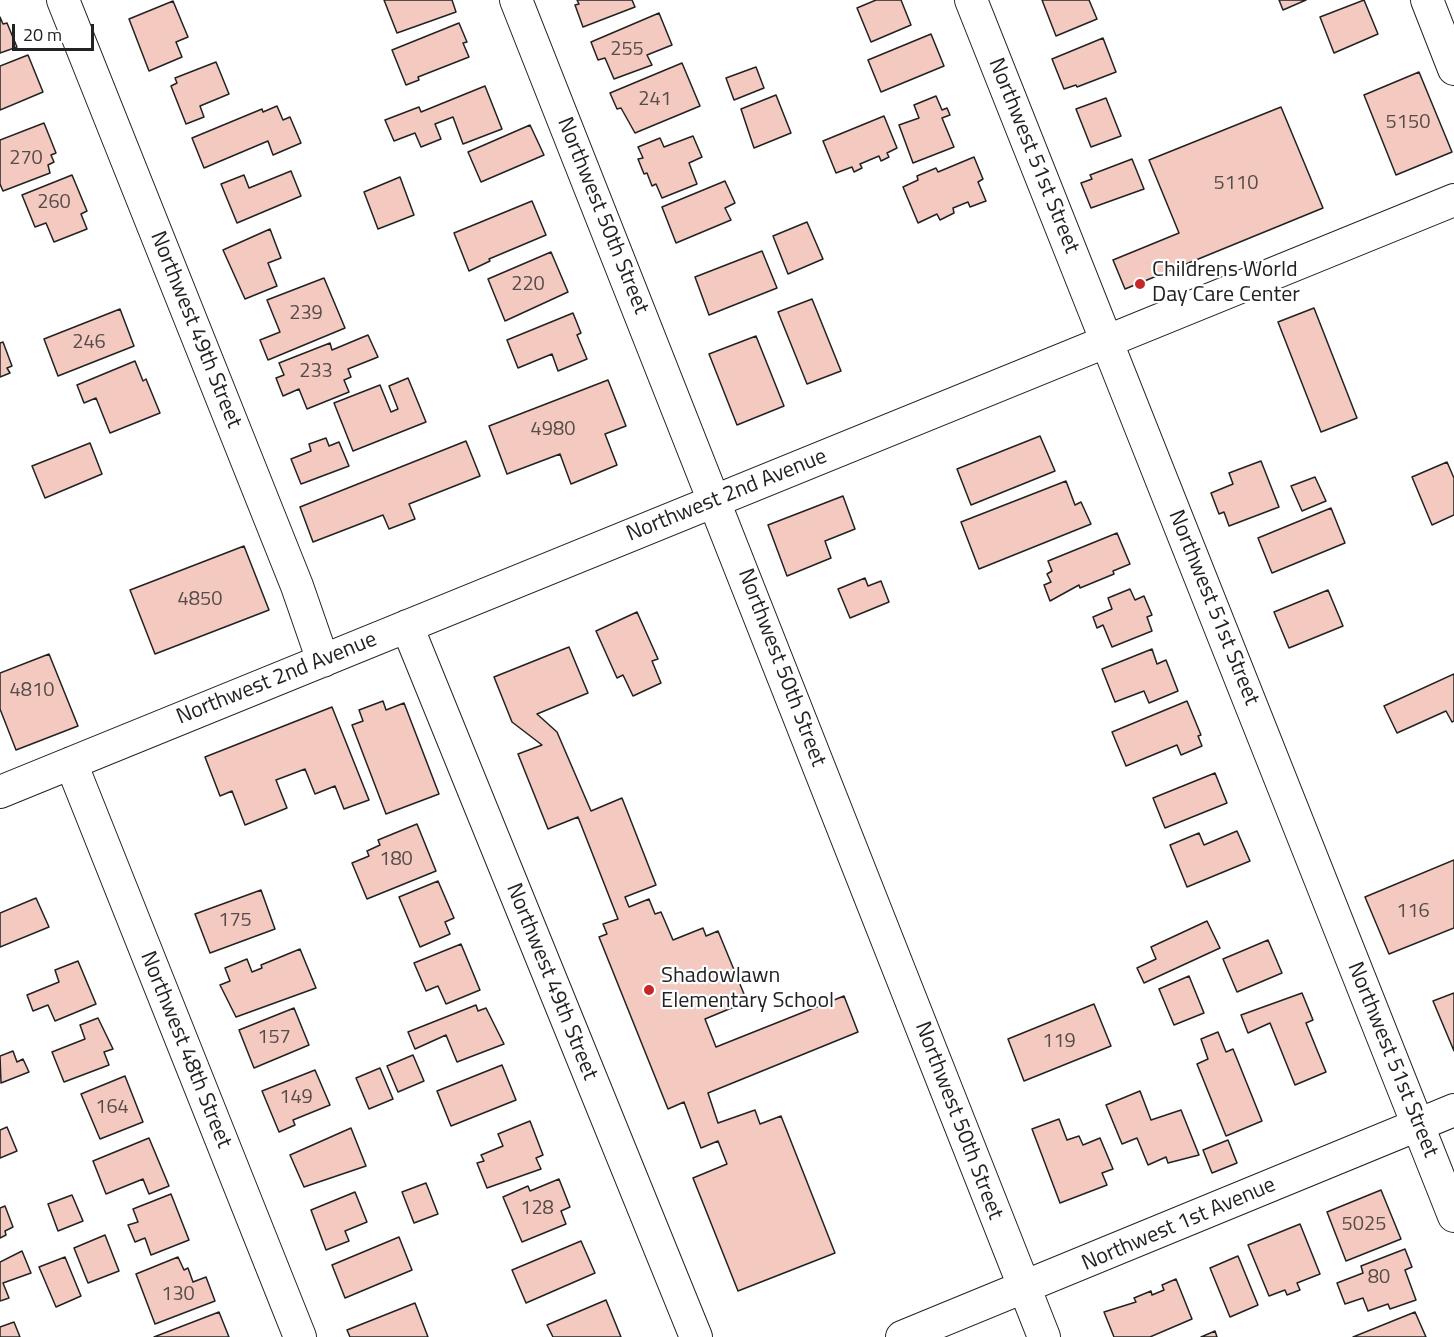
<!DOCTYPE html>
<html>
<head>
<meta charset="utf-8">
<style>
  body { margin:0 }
  #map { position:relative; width:1454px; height:1337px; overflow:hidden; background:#fff; font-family:"Titillium Web",sans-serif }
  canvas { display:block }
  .scale { position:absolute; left:12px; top:24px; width:82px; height:27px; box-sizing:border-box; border:3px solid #222; border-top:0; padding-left:8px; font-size:18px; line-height:21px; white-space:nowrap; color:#222; -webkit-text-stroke:4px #fff; paint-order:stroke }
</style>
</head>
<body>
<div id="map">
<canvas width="1454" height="1337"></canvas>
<div class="scale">20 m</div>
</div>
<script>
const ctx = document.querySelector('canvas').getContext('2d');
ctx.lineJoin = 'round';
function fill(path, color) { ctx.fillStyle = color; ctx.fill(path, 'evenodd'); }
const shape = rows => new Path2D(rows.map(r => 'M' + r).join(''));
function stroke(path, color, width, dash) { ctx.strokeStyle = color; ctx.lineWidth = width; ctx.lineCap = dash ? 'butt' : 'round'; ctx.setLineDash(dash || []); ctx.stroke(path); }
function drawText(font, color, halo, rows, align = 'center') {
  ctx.font = font + ' "Titillium Web",sans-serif'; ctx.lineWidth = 4.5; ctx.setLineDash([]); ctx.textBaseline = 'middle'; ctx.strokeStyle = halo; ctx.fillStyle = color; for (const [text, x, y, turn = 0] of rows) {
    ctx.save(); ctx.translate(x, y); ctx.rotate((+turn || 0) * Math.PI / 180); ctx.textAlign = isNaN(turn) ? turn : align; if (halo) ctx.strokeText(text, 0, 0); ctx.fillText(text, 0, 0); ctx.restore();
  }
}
const building = shape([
  [384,0,452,0,456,12,397,33,384,0],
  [577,0,632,0,635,7,583,27,575,5,579,4,577,0],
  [876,0,901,0,911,25,871,42,857,8,876,0],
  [1042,0,1089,0,1097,19,1056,36,1042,0],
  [1279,0,1306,0,1283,10,1279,0],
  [1364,0,1378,34,1334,53,1320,17,1364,0],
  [173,1,188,37,176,42,182,57,149,71,129,19,173,1],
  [659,13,672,45,647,55,652,65,614,79,605,58,598,60,591,42,659,13],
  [0,17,3,24,7,23,17,47,0,53,0,17],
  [459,23,467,42,463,43,469,57,418,77,419,80,406,85,392,50,459,23],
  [931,34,944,66,881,92,868,60,931,34],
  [1103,38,1116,72,1077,87,1076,85,1064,89,1052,59,1103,38],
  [28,55,43,92,0,110,0,66,28,55],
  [216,62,229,94,200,106,204,117,186,124,171,86,177,83,175,78,216,62],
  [682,63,700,106,635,133,621,108,617,109,610,93,682,63],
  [756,67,764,88,734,100,726,78,756,67],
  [1419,72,1452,152,1396,175,1364,95,1419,72],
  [485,86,502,129,463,144,453,117,435,124,441,139,421,147,415,133,394,141,385,120,419,107,421,112,485,86],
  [776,95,791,133,754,148,741,109,776,95],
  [936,96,942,110,947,108,950,115,942,118,954,147,913,163,899,125,919,118,914,105,936,96],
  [1106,98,1121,136,1091,147,1076,109,1106,98],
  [277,106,283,120,290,117,301,143,273,155,268,141,204,168,192,138,262,109,263,112,277,106],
  [1281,107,1323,208,1125,289,1113,260,1179,233,1149,160,1281,107],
  [884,116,897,148,887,153,889,157,881,161,879,156,860,164,862,168,854,172,852,167,836,173,823,141,884,116],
  [44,123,56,153,51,155,54,162,48,165,50,173,3,191,0,184,0,140,44,123],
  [530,125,544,155,481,182,468,152,530,125],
  [693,136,702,157,689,163,697,184,662,198,656,184,652,186,647,173,644,174,638,159,643,158,638,147,660,138,664,147,693,136],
  [974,157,983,179,978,182,986,201,970,207,968,202,953,208,954,213,940,220,937,214,918,223,903,187,918,180,917,176,936,168,938,172,974,157],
  [1132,159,1144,189,1091,208,1081,183,1092,179,1090,175,1132,159],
  [291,171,301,196,237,223,221,184,244,175,249,188,291,171],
  [72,175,87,211,81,214,87,229,54,242,46,223,35,227,22,195,72,175],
  [400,177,414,215,378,229,364,192,400,177],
  [725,181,735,203,725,208,731,220,676,243,662,207,725,181],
  [532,201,546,235,489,259,490,261,469,271,454,233,532,201],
  [807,222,823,259,788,274,773,236,807,222],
  [270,229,281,258,268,263,277,286,245,299,223,250,270,229],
  [762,251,777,288,709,315,695,277,762,251],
  [551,252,568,292,505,321,488,279,551,252],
  [324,278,345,328,268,360,260,340,280,332,267,300,324,278],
  [812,299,841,371,807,384,778,312,812,299],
  [1314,308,1357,418,1321,432,1278,322,1314,308],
  [120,309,134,346,58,376,44,339,120,309],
  [573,313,581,333,577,335,587,359,558,371,552,354,518,368,507,340,573,313],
  [368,335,378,357,348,369,351,377,344,380,349,392,307,409,299,389,283,396,276,378,284,375,279,363,330,343,332,350,368,335],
  [756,336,784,406,737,425,709,354,756,336],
  [3,342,12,366,7,368,10,373,0,377,0,343,3,342],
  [135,361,143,381,146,379,160,413,110,433,96,398,84,403,77,385,135,361],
  [408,378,426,422,353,451,334,403,380,385,391,412,398,409,389,386,408,378],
  [608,380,626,426,605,434,617,465,571,484,560,454,507,474,489,426,608,380],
  [1040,436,1055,471,971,505,957,469,1040,436],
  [326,438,329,446,339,442,349,466,301,484,291,459,311,451,309,444,326,438],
  [466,441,480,476,409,504,415,519,389,529,383,515,313,542,300,507,466,441],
  [90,443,102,474,45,498,32,466,90,443],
  [1261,461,1279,507,1229,526,1224,512,1219,514,1211,493,1233,484,1229,473,1261,461],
  [1447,462,1454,478,1454,515,1432,525,1412,477,1447,462],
  [1315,477,1326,501,1302,511,1291,486,1315,477],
  [1066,481,1075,505,1081,502,1091,524,979,569,961,522,1066,481],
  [843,496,855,529,825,541,831,558,787,576,768,525,843,496],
  [1331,508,1345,543,1272,573,1258,538,1331,508],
  [1117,533,1130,564,1113,571,1114,574,1080,588,1079,585,1050,601,1044,585,1051,582,1047,574,1052,571,1048,561,1117,533],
  [244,546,269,610,155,654,130,590,244,546],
  [865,578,868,586,881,581,889,602,850,618,838,589,865,578],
  [1130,589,1135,600,1144,596,1152,615,1147,617,1152,631,1112,647,1103,625,1097,628,1093,617,1112,609,1108,598,1130,589],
  [1328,590,1343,626,1289,648,1274,612,1328,590],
  [637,612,658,659,652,661,661,683,633,696,623,675,617,678,596,631,637,612],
  [569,647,588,693,537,714,557,732,591,811,622,798,656,885,625,897,629,907,649,899,655,914,661,912,673,940,703,928,706,936,718,931,744,994,731,1000,734,1007,705,1019,716,1047,844,996,858,1032,708,1093,718,1123,755,1110,760,1124,781,1116,835,1253,738,1291,693,1178,727,1164,718,1141,701,1148,684,1102,668,1109,599,937,607,934,603,924,618,919,578,817,548,829,518,754,542,745,512,722,494,677,569,647],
  [1152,649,1157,664,1166,660,1178,691,1149,703,1144,691,1115,702,1102,669,1152,649],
  [49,654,78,726,16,750,0,709,0,673,49,654],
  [1454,674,1454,721,1452,722,1446,711,1397,733,1384,706,1454,674],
  [383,701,386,710,404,703,439,794,386,814,352,725,363,721,359,710,383,701],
  [1187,701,1201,735,1198,736,1202,746,1181,755,1177,745,1126,766,1112,732,1187,701],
  [332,707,369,800,344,809,335,786,315,794,305,769,276,780,287,808,245,825,232,791,220,796,205,757,332,707],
  [1215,773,1227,803,1165,828,1153,798,1215,773],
  [417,824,436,871,367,899,352,863,369,856,367,851,380,845,378,840,417,824],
  [1237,831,1250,861,1187,887,1170,845,1199,833,1204,845,1237,831],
  [1454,860,1454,928,1389,954,1365,897,1454,860],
  [438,881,454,918,445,922,450,934,420,947,399,897,438,881],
  [261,890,275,929,210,953,195,914,261,890],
  [36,898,49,927,0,947,0,913,36,898],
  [1207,921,1220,948,1144,983,1137,968,1156,959,1151,947,1207,921],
  [1268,940,1282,973,1237,992,1223,959,1268,940],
  [461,944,480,990,446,1004,438,986,426,991,414,963,461,944],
  [300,949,316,988,236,1017,220,985,230,981,225,968,247,959,252,972,262,968,261,965,300,949],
  [78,961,96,1004,55,1021,48,1005,33,1011,27,995,59,982,55,970,78,961],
  [1189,976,1204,1013,1174,1025,1159,989,1189,976],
  [1302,993,1313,1020,1306,1023,1326,1072,1295,1085,1270,1023,1248,1033,1241,1015,1302,993],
  [1454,993,1454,1051,1433,1001,1454,993],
  [1094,1004,1111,1046,1024,1081,1008,1039,1094,1004],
  [476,1005,478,1011,486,1008,504,1044,457,1062,446,1035,415,1049,408,1032,476,1005],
  [294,1008,309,1045,254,1068,239,1030,294,1008],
  [98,1018,113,1049,104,1052,109,1065,64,1082,52,1052,85,1039,80,1025,98,1018],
  [1218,1032,1226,1052,1233,1049,1262,1121,1226,1136,1197,1064,1208,1059,1201,1039,1218,1032],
  [13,1051,17,1062,23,1059,29,1072,1,1083,0,1056,13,1051],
  [413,1055,424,1081,398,1092,387,1066,413,1055],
  [502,1065,516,1100,451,1126,437,1091,502,1065],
  [380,1068,393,1099,369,1109,356,1078,380,1068],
  [315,1070,330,1105,293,1120,295,1125,279,1132,262,1091,315,1070],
  [125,1076,143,1122,100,1139,81,1094,125,1076],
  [1140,1091,1151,1120,1181,1110,1199,1155,1168,1163,1166,1157,1148,1165,1137,1138,1122,1144,1106,1105,1140,1091],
  [1059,1119,1067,1140,1079,1136,1083,1145,1100,1138,1113,1169,1102,1173,1107,1185,1060,1203,1032,1129,1059,1119],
  [530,1121,543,1155,536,1158,541,1169,487,1188,477,1163,484,1161,481,1155,503,1146,498,1134,530,1121],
  [7,1127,17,1151,0,1158,0,1130,7,1127],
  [351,1128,366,1166,304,1187,290,1155,351,1128],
  [149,1138,169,1186,149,1194,143,1179,106,1194,93,1161,149,1138],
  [1228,1140,1237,1163,1212,1173,1203,1150,1228,1140],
  [559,1179,570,1207,561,1211,566,1224,522,1242,503,1197,528,1186,530,1191,559,1179],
  [426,1183,438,1214,414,1223,402,1192,426,1183],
  [1381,1190,1401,1239,1346,1261,1327,1212,1381,1190],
  [355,1192,367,1222,345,1231,349,1241,326,1250,311,1210,355,1192],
  [171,1194,189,1240,151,1255,145,1238,135,1242,128,1225,138,1222,133,1209,171,1194],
  [72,1195,83,1221,58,1231,48,1204,72,1195],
  [5,1206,13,1227,5,1231,6,1235,0,1238,0,1208,5,1206],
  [1300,1224,1320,1274,1297,1283,1300,1290,1287,1295,1285,1290,1269,1296,1248,1245,1300,1224],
  [105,1235,119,1271,88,1283,74,1248,105,1235],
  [399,1237,412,1270,345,1298,332,1265,399,1237],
  [581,1241,595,1273,526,1303,512,1270,581,1241],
  [1405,1249,1412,1267,1405,1270,1416,1300,1390,1309,1388,1304,1368,1311,1363,1298,1345,1304,1337,1283,1363,1273,1361,1266,1405,1249],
  [22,1251,31,1273,3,1283,9,1298,0,1301,0,1262,22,1251],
  [1238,1256,1258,1305,1230,1317,1210,1268,1238,1256],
  [65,1257,81,1296,56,1307,39,1267,65,1257],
  [178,1257,184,1270,188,1268,193,1282,206,1277,215,1301,155,1324,136,1274,178,1257],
  [1176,1279,1192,1319,1150,1337,1114,1337,1104,1312,1136,1302,1134,1298,1151,1291,1152,1295,1164,1290,1162,1285,1176,1279],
  [606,1300,621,1337,553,1337,547,1325,606,1300],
  [415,1303,428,1337,350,1337,347,1330,415,1303],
  [219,1312,229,1337,154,1337,219,1312],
  [1415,1312,1426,1337,1353,1337,1415,1312],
  [14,1322,20,1337,0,1337,0,1327,14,1322],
  [1215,1331,1217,1337,1201,1337,1215,1331]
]);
fill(building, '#f3c9c0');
stroke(building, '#222', 1.5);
const minor = shape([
  [63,0,297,586,323,661],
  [516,0,1044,1337],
  [971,0,1454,1216],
  [1427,0,1454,69],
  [407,626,696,1337],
  [71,763,300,1337],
  [0,792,1454,200],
  [902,1337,1454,1110]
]);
stroke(minor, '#222', 34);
stroke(minor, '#fff', 32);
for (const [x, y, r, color] of [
  [1140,284,6,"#c62828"],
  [649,990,6,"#c62828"]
]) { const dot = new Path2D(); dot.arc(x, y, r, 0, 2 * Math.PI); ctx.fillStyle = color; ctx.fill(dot); stroke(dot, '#fff', 2); }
drawText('20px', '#564c4a', null, [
  ["255",627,50],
  ["241",655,100],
  ["5150",1408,123],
  ["270",26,159],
  ["5110",1236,184],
  ["260",54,203],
  ["220",528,285],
  ["239",306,314],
  ["246",89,343],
  ["233",316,372],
  ["4980",553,430],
  ["4850",200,600],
  ["4810",32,691],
  ["180",396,860],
  ["116",1413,912],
  ["175",235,921],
  ["157",274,1038],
  ["119",1059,1042],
  ["149",296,1098],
  ["164",112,1108],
  ["128",537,1209],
  ["5025",1364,1225],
  ["80",1379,1278],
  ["130",178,1295]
]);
drawText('22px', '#222', '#fff', [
  ["Northwest 51st Street",1033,156,68],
  ["Northwest 50th Street",602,216,68],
  ["Northwest 49th Street",195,330,68],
  ["Northwest 2nd Avenue",727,496,-22],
  ["Northwest 51st Street",1213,608,68],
  ["Northwest 50th Street",781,668,69],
  ["Northwest 2nd Avenue",277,679,-22],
  ["Northwest 49th Street",551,982,68],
  ["Northwest 48th Street",185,1050,68],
  ["Northwest 51st Street",1392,1060,68],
  ["Northwest 50th Street",958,1121,69],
  ["Northwest 1st Avenue",1179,1225,-23]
]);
drawText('22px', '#222', '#fff', [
  ["Childrens World",1152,271],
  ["Day Care Center",1152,296],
  ["Shadowlawn",661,977],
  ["Elementary School",661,1002]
], 'left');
</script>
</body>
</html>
